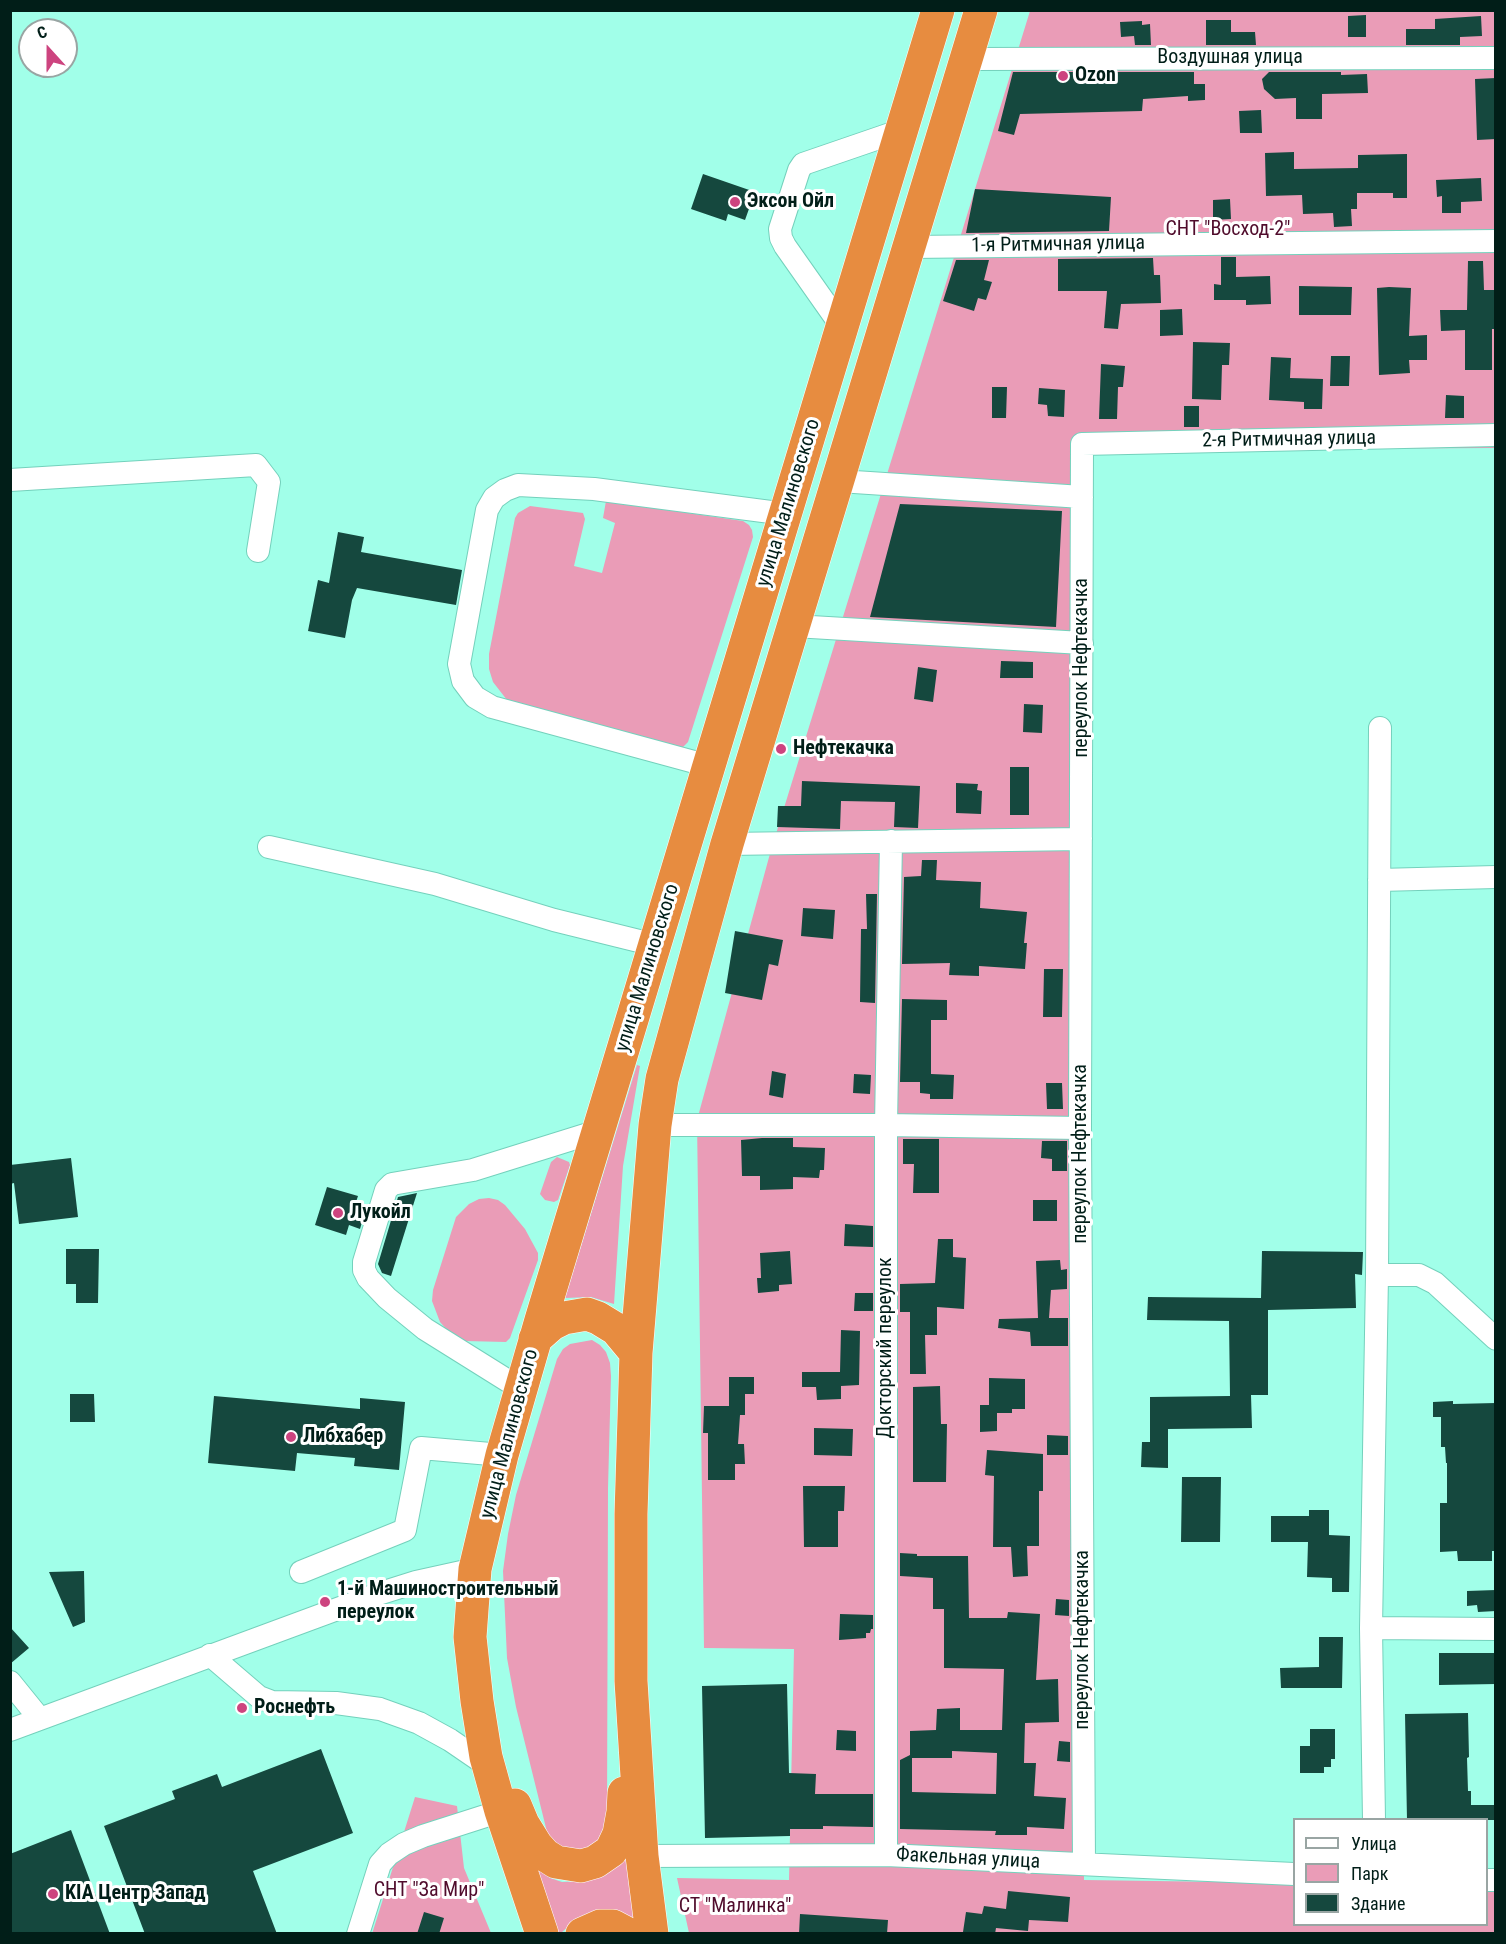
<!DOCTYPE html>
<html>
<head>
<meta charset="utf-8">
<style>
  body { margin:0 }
  #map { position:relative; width:1506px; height:1944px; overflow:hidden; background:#a1ffe9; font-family:"Roboto Condensed",sans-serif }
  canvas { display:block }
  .frame { position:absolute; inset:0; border:12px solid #011e18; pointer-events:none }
  .legend { position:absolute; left:1293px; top:1818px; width:195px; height:108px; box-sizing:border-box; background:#fff; border:2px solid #99a5a3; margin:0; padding:8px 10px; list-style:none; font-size:18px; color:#011e18 }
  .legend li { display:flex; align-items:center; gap:12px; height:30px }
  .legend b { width:30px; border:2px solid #99a5a3 }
  .north { position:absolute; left:18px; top:18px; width:60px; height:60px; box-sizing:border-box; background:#fff; border:2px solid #99a5a3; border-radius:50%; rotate:339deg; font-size:16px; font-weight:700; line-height:24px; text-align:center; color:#011e18 }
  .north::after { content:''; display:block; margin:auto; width:21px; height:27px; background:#cd447f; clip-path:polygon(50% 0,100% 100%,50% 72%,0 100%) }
</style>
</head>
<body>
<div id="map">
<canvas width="1506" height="1944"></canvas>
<div class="frame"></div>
<ul class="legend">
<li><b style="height:8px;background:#fff"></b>Улица</li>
<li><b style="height:16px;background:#ea9cb7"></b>Парк</li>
<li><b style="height:16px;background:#15483e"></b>Здание</li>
</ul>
<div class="north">С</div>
</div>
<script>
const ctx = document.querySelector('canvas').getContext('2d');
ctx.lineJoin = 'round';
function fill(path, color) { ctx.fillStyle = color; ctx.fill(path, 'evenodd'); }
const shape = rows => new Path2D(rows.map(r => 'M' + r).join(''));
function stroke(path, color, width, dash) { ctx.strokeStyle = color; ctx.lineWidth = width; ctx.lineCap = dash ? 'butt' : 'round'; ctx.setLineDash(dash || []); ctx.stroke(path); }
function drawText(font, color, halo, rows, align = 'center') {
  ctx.font = font + ' "Roboto Condensed",sans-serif'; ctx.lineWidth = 6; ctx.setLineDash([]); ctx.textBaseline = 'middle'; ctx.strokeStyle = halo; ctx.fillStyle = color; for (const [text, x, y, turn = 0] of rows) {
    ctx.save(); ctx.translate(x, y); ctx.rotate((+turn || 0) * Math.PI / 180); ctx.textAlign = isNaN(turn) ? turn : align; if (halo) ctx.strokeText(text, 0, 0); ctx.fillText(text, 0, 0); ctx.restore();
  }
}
fill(shape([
  [1030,11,1495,11,1495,448,1088,450,1084,1880,1294,1883,1294,1924,1486,1924,1487,1885,1495,1885,1495,1933,689,1933,677,1878,789,1880,794,1649,704,1648,697,1120,771,850],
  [606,501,743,521,749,525,752,530,753,537,688,742,683,747,677,747,507,700,493,682,489,669,489,654,515,518,518,513,530,506,583,513,585,519,574,566,602,573,615,523,603,518],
  [637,1065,640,1066,623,1166,614,1304,591,1297,565,1298],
  [557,1157,569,1162,570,1165,558,1200,554,1202,545,1200,540,1194,551,1162],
  [489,1198,498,1200,505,1205,525,1229,538,1253,538,1260,510,1338,506,1342,465,1341,451,1334,440,1322,432,1301,433,1290,456,1217,469,1204,479,1199],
  [592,1340,600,1345,606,1352,610,1363,611,1376,608,1488,607,1823,594,1849,567,1854,548,1836,516,1707,507,1658,503,1571,508,1534,516,1495,557,1359,563,1349,570,1344],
  [415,1797,457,1806,464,1868,491,1933,372,1934],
  [628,1852,635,1921,574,1921,561,1933,558,1933,537,1869,550,1878,562,1882,586,1881]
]), '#ea9cb7');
fill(shape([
  [1366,15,1366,37,1348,37,1348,16],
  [1481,16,1482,36,1460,37,1460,45,1406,45,1406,29,1435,29,1435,19],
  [1206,20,1231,20,1231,32,1255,32,1256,45,1206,45],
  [1142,21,1142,25,1150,24,1151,45,1135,45,1134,36,1121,37,1120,22],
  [1013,72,1194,72,1194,84,1205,84,1205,100,1188,101,1188,96,1143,99,1142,111,1020,114,1014,135,998,131],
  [1269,72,1341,72,1341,75,1367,74,1368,93,1322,94,1322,119,1296,119,1296,98,1275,99,1264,89,1262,79],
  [1496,78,1496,139,1477,140,1475,79],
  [1261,110,1262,133,1240,133,1239,111],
  [1294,152,1294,169,1358,168,1358,155,1407,154,1407,198,1393,198,1393,193,1357,193,1357,209,1351,209,1352,226,1334,227,1333,213,1303,214,1302,195,1266,196,1265,153],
  [703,174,755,192,745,220,728,214,726,221,691,209],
  [1481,178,1482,201,1461,202,1461,213,1442,213,1442,196,1437,197,1436,180],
  [975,189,1111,197,1109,231,966,233],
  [1230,199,1231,219,1213,220,1213,200],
  [1221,257,1236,257,1236,277,1270,276,1271,304,1246,305,1246,300,1214,300,1214,284,1221,285],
  [1153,258,1154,275,1160,275,1161,303,1121,304,1118,329,1104,328,1107,291,1058,291,1058,259],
  [956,260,989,260,984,280,992,282,986,300,978,298,974,311,943,301],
  [1468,261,1483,261,1484,290,1496,290,1496,329,1492,329,1492,370,1465,370,1465,330,1441,331,1440,310,1467,310],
  [1299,286,1352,287,1351,315,1299,315],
  [1389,287,1411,288,1409,336,1427,335,1427,360,1409,360,1410,373,1379,375,1377,288],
  [1182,309,1183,335,1160,336,1160,310],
  [1193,342,1230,343,1229,365,1222,365,1221,400,1192,399],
  [1331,356,1350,356,1349,386,1330,386],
  [1271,357,1291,358,1290,378,1323,379,1322,409,1304,409,1304,402,1269,400],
  [1101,364,1125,366,1123,387,1118,387,1117,419,1099,419],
  [992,387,1007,387,1006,418,992,418],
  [1039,388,1065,390,1064,417,1048,416,1047,405,1038,404],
  [1446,395,1464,396,1464,418,1445,418],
  [1184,406,1199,406,1199,427,1184,427],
  [900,504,1062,511,1056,627,870,617],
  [338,532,364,537,361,552,462,570,456,605,357,588,352,600,345,638,308,631,318,580,329,583],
  [1001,661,1033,662,1033,678,1000,678],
  [918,667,937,670,933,702,914,699],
  [1024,704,1043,705,1042,733,1023,732],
  [1010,767,1029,767,1029,815,1010,815],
  [802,781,920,786,918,828,894,827,895,802,841,801,840,829,777,827,778,806,801,806],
  [956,783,978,784,977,790,982,791,981,814,956,813],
  [922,860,937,860,936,880,981,882,980,908,1027,912,1024,943,1027,943,1025,969,979,966,979,976,949,975,950,963,902,964,904,877,921,876],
  [866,894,877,894,875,1003,860,1002,861,929,867,929],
  [803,908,835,910,833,939,801,936],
  [735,931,783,940,778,966,769,964,762,1000,725,993],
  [1044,969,1063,969,1062,1017,1043,1017],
  [902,999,947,1000,947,1020,931,1020,931,1074,954,1075,953,1099,930,1099,930,1094,920,1093,920,1082,900,1082],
  [772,1071,786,1074,783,1098,769,1095],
  [854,1074,871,1075,870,1094,853,1093],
  [1046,1083,1062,1083,1063,1109,1047,1109],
  [762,1138,793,1138,793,1147,825,1148,824,1170,820,1170,819,1178,793,1177,793,1189,760,1190,760,1176,742,1176,741,1140],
  [903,1139,939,1139,939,1193,913,1193,914,1164,903,1164],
  [1042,1141,1067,1141,1067,1171,1052,1171,1052,1159,1041,1158],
  [71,1158,78,1217,19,1224,14,1183,10,1184,10,1165],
  [327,1187,358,1196,354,1208,365,1212,360,1229,349,1225,346,1235,315,1225],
  [417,1193,391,1276,382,1273,378,1264,398,1197],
  [1033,1200,1057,1200,1057,1221,1033,1221],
  [845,1224,873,1226,873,1247,844,1246],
  [938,1239,953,1239,953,1257,966,1258,964,1309,937,1307,937,1335,925,1335,926,1374,910,1374,910,1312,900,1312,900,1284,935,1283],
  [66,1249,99,1249,98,1303,76,1303,76,1284,66,1284],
  [790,1251,792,1284,779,1285,779,1291,758,1293,757,1278,761,1278,760,1253],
  [1262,1251,1363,1252,1362,1275,1355,1274,1356,1308,1268,1310,1268,1395,1251,1395,1252,1428,1168,1429,1168,1468,1141,1467,1142,1442,1150,1442,1150,1397,1230,1396,1229,1321,1147,1320,1148,1297,1261,1298],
  [1060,1260,1061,1270,1067,1269,1067,1289,1051,1290,1049,1318,1068,1318,1068,1346,1031,1346,1030,1332,998,1328,999,1319,1038,1318,1036,1261],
  [855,1293,873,1293,873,1311,854,1311],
  [841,1330,860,1331,859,1385,841,1386,841,1399,817,1400,816,1387,802,1387,802,1372,840,1372],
  [729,1377,754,1377,754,1394,745,1394,745,1415,740,1415,738,1444,744,1444,745,1464,735,1464,735,1480,708,1480,708,1433,703,1433,704,1406,729,1406],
  [989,1378,1025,1379,1025,1409,1012,1409,1012,1413,997,1413,997,1431,980,1432,980,1405,989,1405],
  [940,1386,941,1424,947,1424,946,1482,913,1482,913,1387],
  [70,1394,94,1394,95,1422,70,1422],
  [214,1396,360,1409,360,1398,405,1402,399,1470,354,1466,355,1458,297,1453,295,1471,208,1463],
  [1453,1401,1453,1404,1496,1403,1496,1551,1492,1551,1492,1561,1458,1561,1457,1551,1440,1552,1440,1503,1447,1503,1447,1463,1446,1463,1445,1447,1441,1447,1441,1417,1433,1417,1433,1402],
  [814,1428,853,1429,852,1456,814,1455],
  [1047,1435,1068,1436,1068,1455,1047,1455],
  [987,1450,1043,1454,1043,1491,1039,1491,1039,1546,1027,1546,1028,1576,1013,1577,1011,1547,993,1547,994,1476,985,1475],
  [1182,1477,1221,1477,1220,1542,1181,1542],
  [803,1486,845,1486,844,1511,838,1511,838,1547,804,1547],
  [1309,1510,1329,1510,1329,1535,1350,1536,1349,1592,1332,1592,1332,1578,1307,1577,1308,1542,1271,1542,1271,1516,1309,1516],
  [900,1553,917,1554,917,1556,968,1556,969,1618,1007,1618,1008,1612,1040,1614,1036,1680,1058,1679,1059,1722,1025,1723,1024,1763,1036,1763,1034,1796,1066,1798,1064,1829,1027,1827,1027,1835,995,1835,996,1831,900,1829,900,1760,910,1755,910,1731,936,1730,937,1709,960,1708,960,1730,1002,1730,1004,1669,944,1668,944,1609,933,1609,933,1578,900,1576],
  [952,1751,997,1753,996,1794,912,1792,912,1758,952,1758],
  [84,1571,85,1622,73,1627,49,1572],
  [1496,1590,1496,1611,1478,1612,1477,1605,1467,1606,1467,1591],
  [1056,1599,1069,1600,1069,1616,1055,1615],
  [840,1614,873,1615,873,1629,871,1629,870,1633,866,1633,866,1638,839,1640],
  [10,1627,29,1648,10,1664],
  [1319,1637,1343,1637,1342,1688,1281,1688,1280,1668,1319,1667],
  [1439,1653,1496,1653,1496,1684,1439,1685],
  [787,1684,789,1773,816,1774,815,1794,873,1794,873,1827,823,1826,823,1829,790,1829,790,1836,705,1838,702,1686],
  [1468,1713,1469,1757,1467,1758,1468,1791,1471,1791,1471,1805,1496,1805,1496,1820,1407,1820,1405,1714],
  [1310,1729,1335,1729,1335,1759,1331,1759,1331,1767,1324,1767,1324,1773,1300,1773,1300,1746,1310,1746],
  [837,1730,856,1731,856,1751,836,1750],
  [1059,1741,1070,1742,1070,1762,1057,1761],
  [321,1749,353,1833,253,1871,277,1934,145,1934,104,1826,175,1799,172,1791,217,1774,222,1787],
  [71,1830,110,1934,10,1934,10,1854],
  [1008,1891,1070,1897,1068,1922,1029,1920,1028,1931,996,1928,995,1934,963,1932,966,1912,982,1914,984,1906,1006,1909],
  [424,1912,444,1918,439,1934,417,1934],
  [800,1914,888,1920,887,1934,799,1934]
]), '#15483e');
const minor = shape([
  [965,59,1496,58],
  [909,247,1496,241],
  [842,327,785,246,781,238,780,229,799,170,803,164,902,130],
  [10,480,256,465,269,482,258,551],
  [839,481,1082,497],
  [794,626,1082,643],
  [709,766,492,707,475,697,463,681,459,664,487,510,494,498,505,490,518,485,594,489,786,514],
  [727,844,1081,839],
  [269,847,435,884,554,920,655,945],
  [1379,880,1496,877],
  [655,1125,886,1125,1080,1128],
  [1377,1275,1419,1275,1435,1283,1496,1339],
  [521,1389,425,1329,387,1298,368,1278,364,1270,364,1262,386,1190,392,1184,473,1170,598,1131],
  [301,1572,405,1530,421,1448,502,1455],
  [1371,1628,1496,1629],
  [210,1655,259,1697,272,1702,336,1703,380,1709,419,1723,450,1740,488,1766],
  [10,1682,40,1719],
  [10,1730,378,1594,416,1582,475,1569],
  [1374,1820,1371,1628,1377,1275,1380,728],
  [886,1855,886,1125,891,841],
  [642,1856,886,1855,1294,1874],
  [1084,1864,1080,1128,1082,444,1496,435],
  [1486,1880,1496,1880],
  [358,1934,380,1864,389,1854,404,1844,423,1836,501,1811]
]);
const highway = shape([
  [535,1339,552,1324,564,1318,587,1314,598,1318,616,1329,636,1353],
  [515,1805,523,1824,536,1845,545,1855,556,1862,581,1866,595,1862,611,1851,619,1834,623,1812,624,1793],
  [542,1934,501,1811,486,1757,477,1701,470,1637,475,1569,502,1455,541,1320,938,10],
  [582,1934,600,1926,613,1926,628,1934],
  [652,1934,642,1856,631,1681,631,1514,636,1353,655,1125,662,1079,727,844,981,10]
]);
stroke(minor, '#74d1bc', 24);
stroke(highway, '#fff', 34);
stroke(minor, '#fff', 22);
stroke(highway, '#e78c40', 33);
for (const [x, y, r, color] of [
  [1063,76,6,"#cd447f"],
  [735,202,6,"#cd447f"],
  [781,749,6,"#cd447f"],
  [338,1213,6,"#cd447f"],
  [291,1437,6,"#cd447f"],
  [325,1602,6,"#cd447f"],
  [242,1708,6,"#cd447f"],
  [53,1894,6,"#cd447f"]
]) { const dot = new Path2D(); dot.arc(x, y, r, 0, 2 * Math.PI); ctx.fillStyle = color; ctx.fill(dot); stroke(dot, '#fff', 2); }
drawText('20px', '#011e18', '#fff', [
  ["Воздушная улица",1230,58],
  ["1-я Ритмичная улица",1058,245,-1],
  ["2-я Ритмичная улица",1289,440,-1],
  ["улица Малиновского",789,503,-73],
  ["переулок Нефтекачка",1082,668,-90],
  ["улица Малиновского",648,968,-73],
  ["переулок Нефтекачка",1081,1154,-90],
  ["Докторский переулок",886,1348,-90],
  ["улица Малиновского",510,1434,-75],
  ["переулок Нефтекачка",1083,1640,-90],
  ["Факельная улица",968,1859,3]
]);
drawText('bold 20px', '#011e18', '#fff', [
  ["Ozon",1075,76],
  ["Эксон Ойл",747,202],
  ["Нефтекачка",793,749],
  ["Лукойл",350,1213],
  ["Либхабер",303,1437],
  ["1-й Машиностроительный",337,1590],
  ["переулок",337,1613],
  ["Роснефть",254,1708],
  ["KIA Центр Запад",65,1894]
], 'left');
drawText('20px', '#500c2c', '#fff', [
  ["СНТ \"Восход-2\"",1228,230],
  ["СНТ \"За Мир\"",429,1891],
  ["СТ \"Малинка\"",735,1907]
]);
</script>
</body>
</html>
